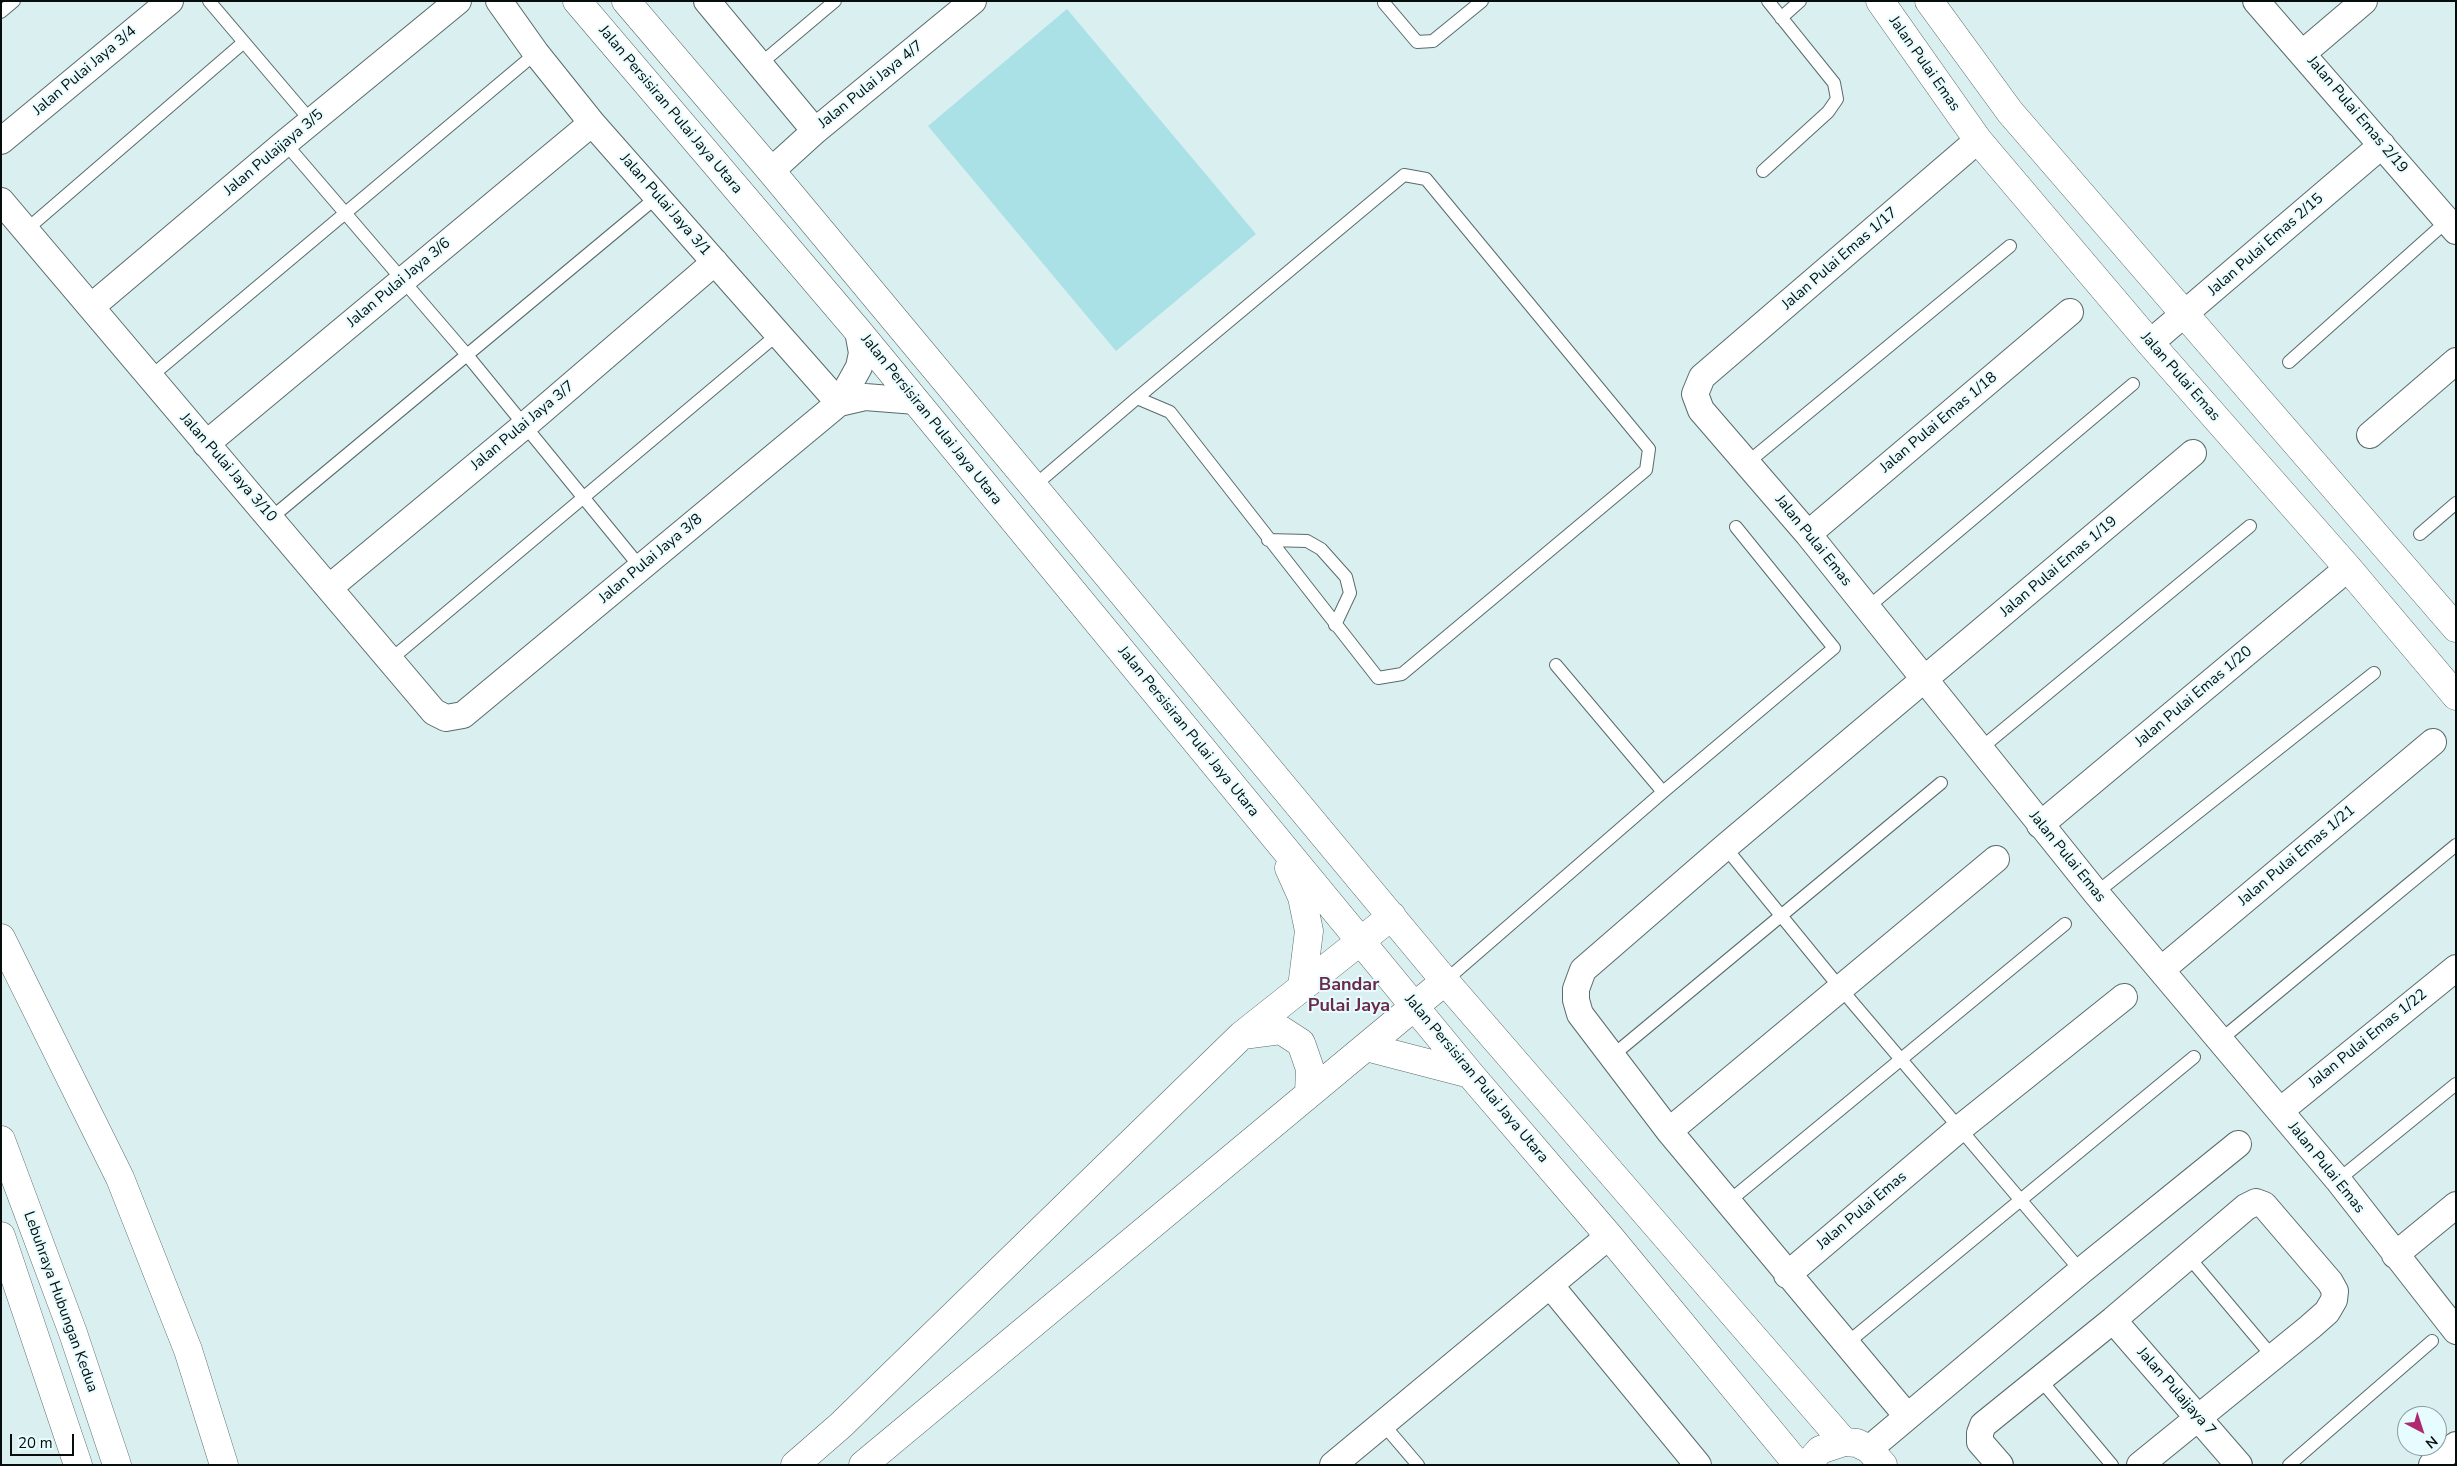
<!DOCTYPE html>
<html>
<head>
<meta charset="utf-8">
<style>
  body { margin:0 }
  #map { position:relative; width:2457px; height:1466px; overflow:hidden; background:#daeff0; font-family:"Nunito Sans",sans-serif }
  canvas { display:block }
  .frame { position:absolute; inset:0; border:2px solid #060d0d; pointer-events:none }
  .north { position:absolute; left:2397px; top:1406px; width:50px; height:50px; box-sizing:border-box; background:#e7fcfe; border:1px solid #8d9c9e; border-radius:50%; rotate:140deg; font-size:14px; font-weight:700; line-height:20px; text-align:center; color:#060d0d }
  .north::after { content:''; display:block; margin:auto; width:18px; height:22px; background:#af296f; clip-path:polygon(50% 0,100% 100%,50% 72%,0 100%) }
  .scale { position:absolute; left:10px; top:1434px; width:64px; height:22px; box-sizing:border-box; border:2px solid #060d0d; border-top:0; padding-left:6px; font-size:15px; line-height:18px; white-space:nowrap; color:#060d0d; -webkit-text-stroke:4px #e7fcfe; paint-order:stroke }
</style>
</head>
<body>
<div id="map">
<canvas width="2457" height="1466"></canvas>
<div class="frame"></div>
<div class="north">N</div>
<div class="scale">20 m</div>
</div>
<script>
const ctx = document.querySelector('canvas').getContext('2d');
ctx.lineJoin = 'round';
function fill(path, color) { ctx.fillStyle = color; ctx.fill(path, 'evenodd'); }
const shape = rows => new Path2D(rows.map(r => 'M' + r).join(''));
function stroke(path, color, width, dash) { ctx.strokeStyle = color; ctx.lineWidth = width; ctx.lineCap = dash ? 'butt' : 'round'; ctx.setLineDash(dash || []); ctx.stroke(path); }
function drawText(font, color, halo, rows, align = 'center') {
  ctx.font = font + ' "Nunito Sans",sans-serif'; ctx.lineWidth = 4; ctx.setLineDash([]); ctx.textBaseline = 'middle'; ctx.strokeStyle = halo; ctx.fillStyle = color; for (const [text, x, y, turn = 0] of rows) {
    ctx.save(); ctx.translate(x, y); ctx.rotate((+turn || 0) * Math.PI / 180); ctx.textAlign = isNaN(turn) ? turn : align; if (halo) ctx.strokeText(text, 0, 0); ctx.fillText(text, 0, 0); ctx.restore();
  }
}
fill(shape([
  [1067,9,1256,234,1116,351,928,126]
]), '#aae1e6');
const service = shape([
  [209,1,311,121],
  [1384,3,1417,42,1433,41,1482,1],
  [1,12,14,1],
  [1781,18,1800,1],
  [759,65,835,1],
  [285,143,467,355,641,568],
  [1763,171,1828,112,1837,99,1834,83,1768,1],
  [26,230,244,42],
  [2289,362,2447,221],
  [150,377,536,53],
  [1747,463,2010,246],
  [1034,486,1137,398,1170,412,1378,678,1402,674,1646,470,1649,449,1426,179,1404,175,1137,398],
  [271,518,658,196],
  [2420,534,2456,503],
  [1268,540,1307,541,1321,549,1346,577,1350,593,1335,625],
  [1867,608,2133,384],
  [390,660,778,334],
  [1556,665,1663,792],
  [1980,749,2250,526],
  [1725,847,1841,989,2081,1271],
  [2096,893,2374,673],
  [1445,981,1663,792,1834,648,1736,527],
  [2219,1041,2456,845],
  [1612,1056,1941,783],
  [2338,1180,2456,1084],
  [1728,1202,2065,924],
  [2187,1255,2272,1356],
  [1846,1344,2194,1057],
  [2039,1378,2112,1465],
  [1383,1424,1418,1465],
  [2289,1465,2432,1341]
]);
const minor = shape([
  [499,1,536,53,592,123,839,403],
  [707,1,815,131],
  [2256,1,2456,231],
  [2303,53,2364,1],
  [1978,140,1702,377,1695,394,1701,410,1808,534,2096,893,2338,1180,2456,1331],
  [1,141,170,1],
  [771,171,815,131,973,1],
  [1,201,434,712,446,718,463,715,839,403,859,367,862,353,858,331],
  [91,307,285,143,458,1],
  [2150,343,2382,145],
  [839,403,865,397,916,401],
  [2370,435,2456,361],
  [206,444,592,123],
  [1808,534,2070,312],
  [330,587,524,426,715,262],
  [2040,825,2348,568],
  [2161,970,2433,742],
  [2280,1111,2456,968],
  [1669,1131,1996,859],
  [2395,1255,2456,1205],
  [1787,1275,1959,1129,2124,997],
  [1550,1285,1698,1465],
  [2113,1320,2239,1465],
  [1907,1416,1669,1131,1580,1014,1576,1000,1576,989,1583,970,1725,847,2193,453],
  [1869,1449,2081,1271,2238,1144],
  [1333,1465,1609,1236],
  [2000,1465,1980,1442,1980,1433,1983,1425,2113,1320,2246,1207,2256,1202,2264,1205,2330,1282,2335,1291,2334,1300,2327,1312,2310,1327,2140,1465],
  [2432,1465,2456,1445]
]);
const tertiary = shape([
  [1880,1,1978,140,2150,343,2348,568,2456,696],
  [1929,1,2010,112,2456,628],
  [1807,1465,1820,1450,1844,1442,1857,1443,1869,1449,1883,1465]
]);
const secondary = shape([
  [577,1,858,331,1470,1074,1609,1236,1798,1465],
  [626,1,771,171,1445,981,1844,1442],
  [1289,868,1302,897,1309,931,1302,987],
  [1243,1035,1281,1030,1301,1043,1310,1069,1309,1093],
  [1366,1047,1470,1074],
  [795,1465,841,1425,1242,1035,1392,916],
  [863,1465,1445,981]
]);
const motorway = shape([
  [1,938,120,1178,188,1350,224,1465],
  [1,1140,73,1333,117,1465],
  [1,1236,78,1465]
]);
stroke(service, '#596b6d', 14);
stroke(minor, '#596b6d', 28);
stroke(tertiary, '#596b6d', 29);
stroke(secondary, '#596b6d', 29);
stroke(motorway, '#596b6d', 29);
stroke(service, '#fff', 12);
stroke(minor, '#fff', 26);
stroke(tertiary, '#fff', 28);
stroke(secondary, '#fff', 28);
stroke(motorway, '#fff', 28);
drawText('15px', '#060d0d', '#e7fcfe', [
  ["Jalan Pulai Emas",1924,64,55],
  ["Jalan Pulai Jaya 3/4",85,71,-40],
  ["Jalan Pulai Jaya 4/7",871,85,-39],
  ["Jalan Persisiran Pulai Jaya Utara",670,110,50],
  ["Jalan Pulai Emas 2/19",2357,115,50],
  ["Jalan Pulaijaya 3/5",274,153,-40],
  ["Jalan Pulai Jaya 3/1",665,205,49],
  ["Jalan Pulai Emas 2/15",2266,245,-41],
  ["Jalan Pulai Emas 1/17",1840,259,-41],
  ["Jalan Pulai Jaya 3/6",399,283,-40],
  ["Jalan Pulai Emas",2180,377,49],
  ["Jalan Persisiran Pulai Jaya Utara",931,420,51],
  ["Jalan Pulai Emas 1/18",1939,423,-40],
  ["Jalan Pulai Jaya 3/7",523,426,-40],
  ["Jalan Pulai Jaya 3/10",228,468,49],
  ["Jalan Pulai Emas",1813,541,51],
  ["Jalan Pulai Jaya 3/8",651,559,-40],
  ["Jalan Pulai Emas 1/19",2059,567,-40],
  ["Jalan Pulai Emas 1/20",2194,697,-40],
  ["Jalan Persisiran Pulai Jaya Utara",1188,732,51],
  ["Jalan Pulai Emas 1/21",2297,856,-40],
  ["Jalan Pulai Emas",2067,857,51],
  ["Jalan Pulai Emas 1/22",2368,1039,-39],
  ["Jalan Persisiran Pulai Jaya Utara",1476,1079,50],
  ["Jalan Pulai Emas",2326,1168,51],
  ["Jalan Pulai Emas",1862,1211,-40],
  ["Lebuhraya Hubungan Kedua",60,1302,70],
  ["Jalan Pulaijaya 7",2176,1392,49]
]);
drawText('bold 18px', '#6c2a49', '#e7fcfe', [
  ["Bandar",1349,986],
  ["Pulai Jaya",1349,1007]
]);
</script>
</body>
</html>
